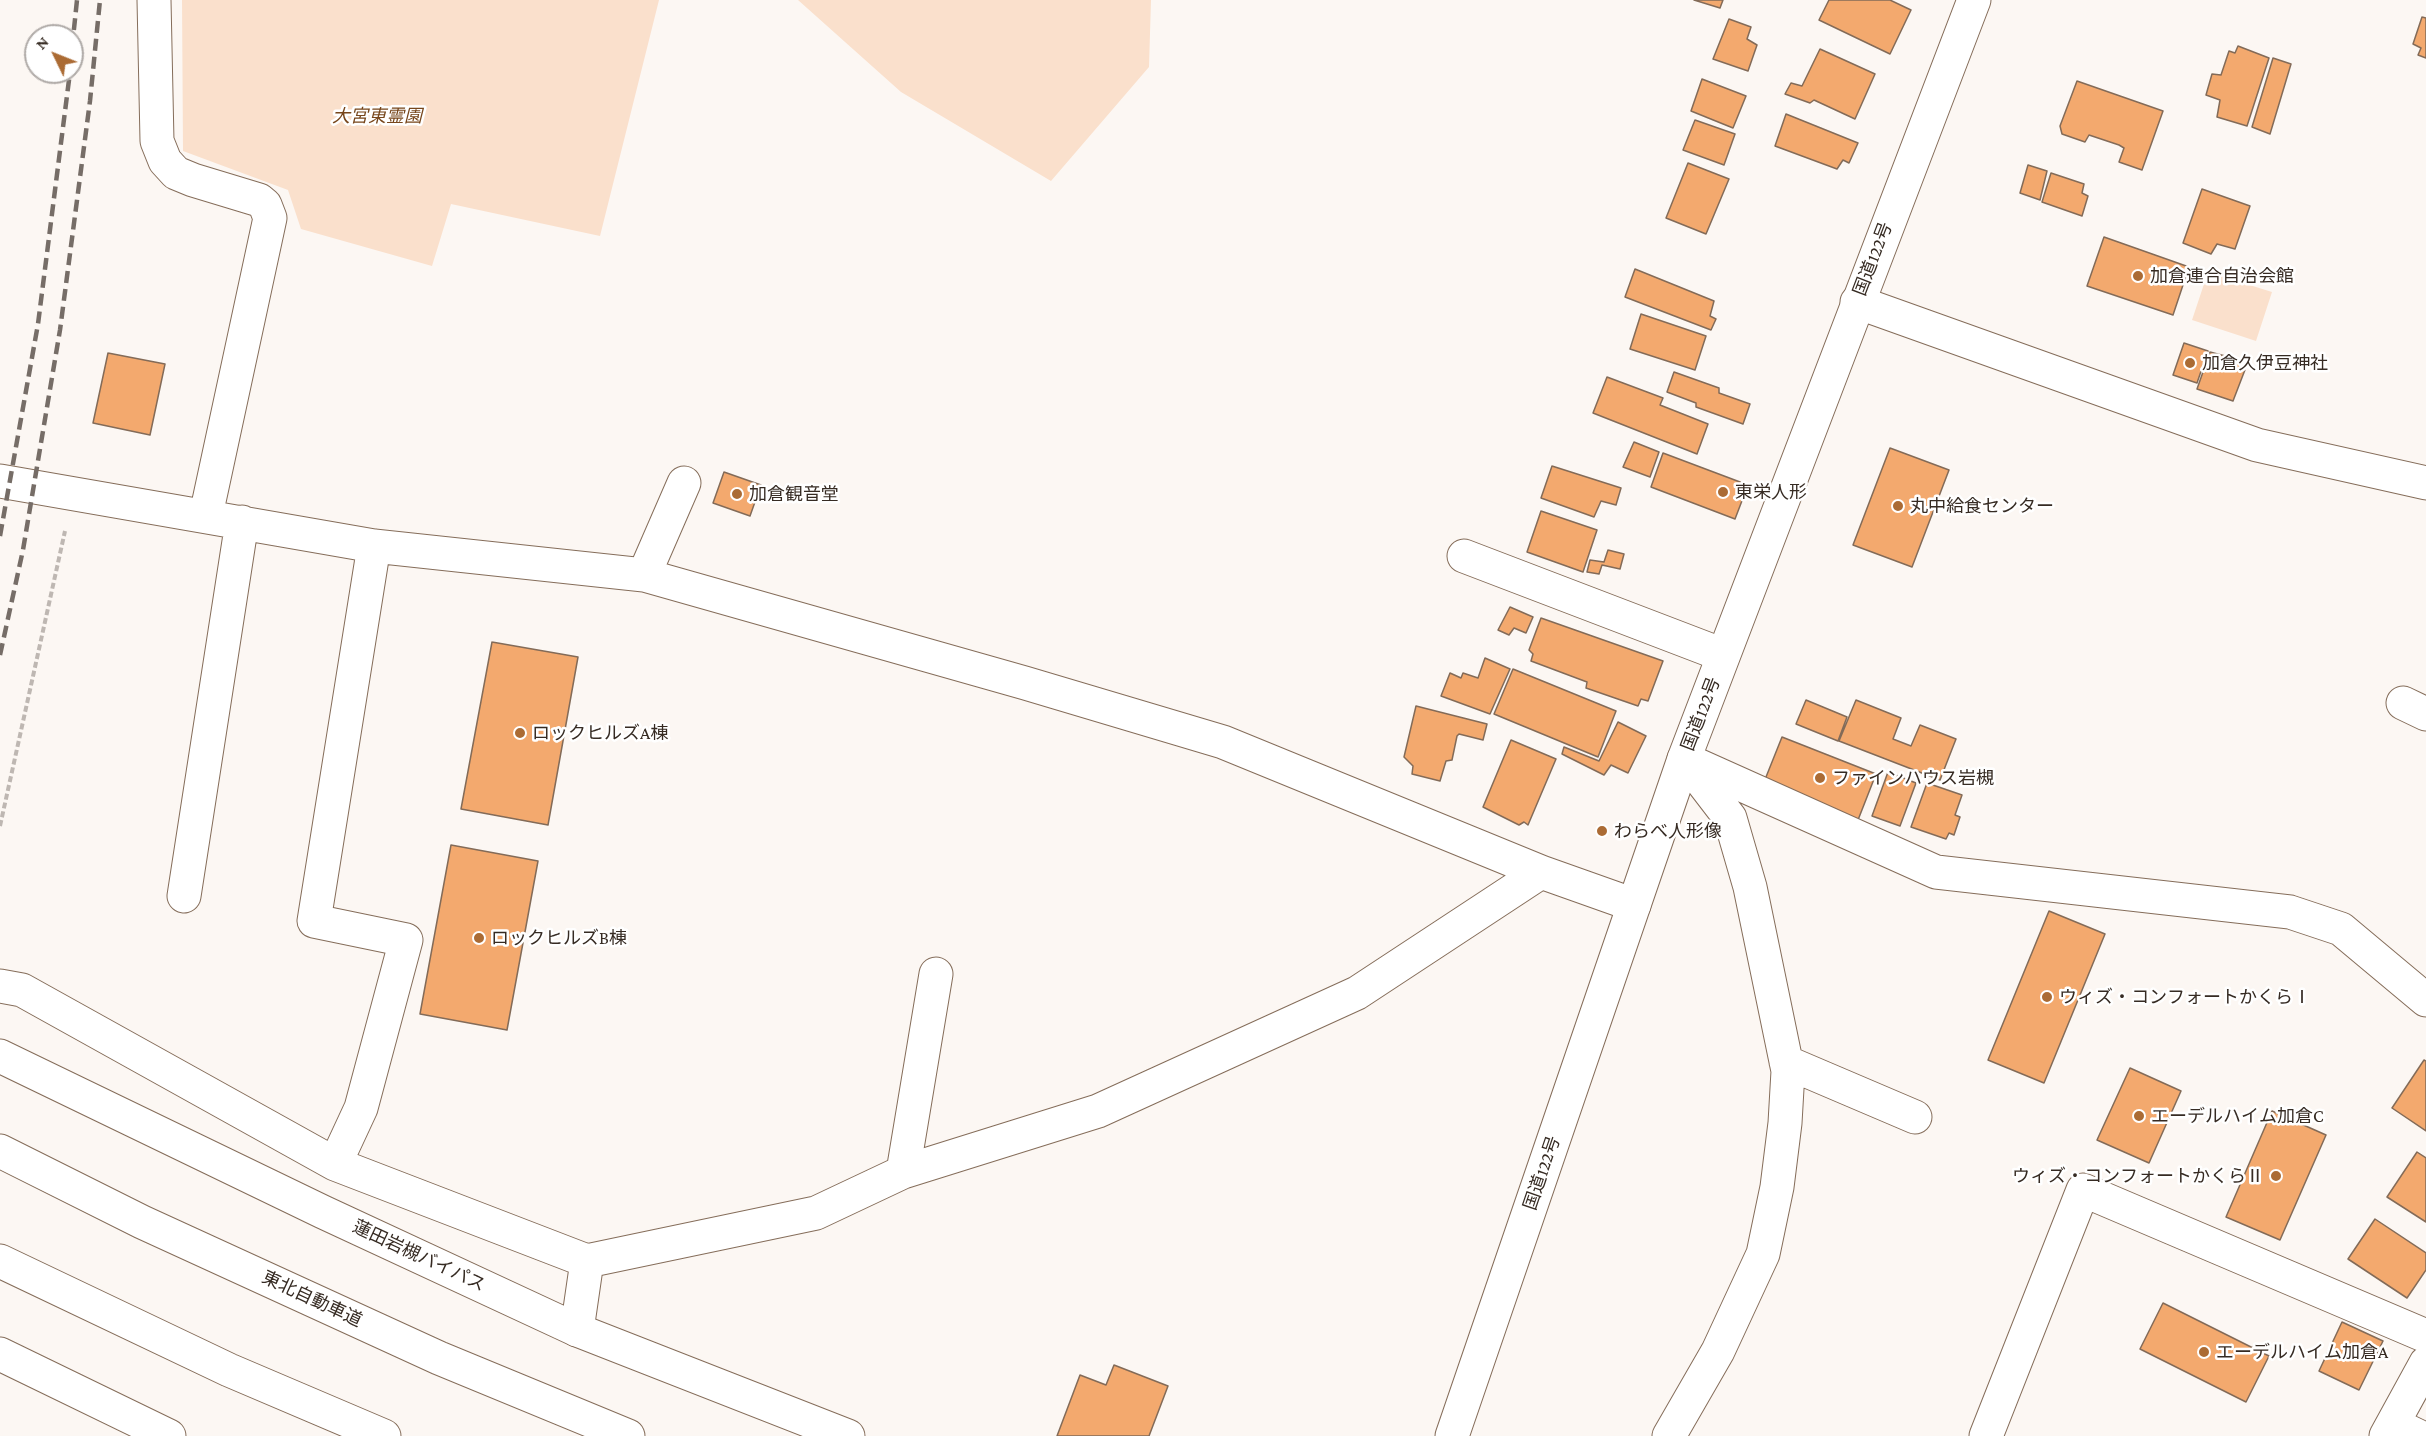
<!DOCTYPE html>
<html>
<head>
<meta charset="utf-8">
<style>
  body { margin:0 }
  #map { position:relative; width:2426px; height:1436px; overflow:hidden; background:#fcf7f3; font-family:"Crimson Pro",serif }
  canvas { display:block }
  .north { position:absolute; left:24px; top:24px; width:60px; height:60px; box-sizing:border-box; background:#fff; border:2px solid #afaaa7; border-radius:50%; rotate:313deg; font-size:16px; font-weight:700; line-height:24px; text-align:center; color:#362b23 }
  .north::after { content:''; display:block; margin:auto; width:21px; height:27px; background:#ab6b34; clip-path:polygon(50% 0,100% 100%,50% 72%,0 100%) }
</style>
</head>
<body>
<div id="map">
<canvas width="2426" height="1436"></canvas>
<div class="north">N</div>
</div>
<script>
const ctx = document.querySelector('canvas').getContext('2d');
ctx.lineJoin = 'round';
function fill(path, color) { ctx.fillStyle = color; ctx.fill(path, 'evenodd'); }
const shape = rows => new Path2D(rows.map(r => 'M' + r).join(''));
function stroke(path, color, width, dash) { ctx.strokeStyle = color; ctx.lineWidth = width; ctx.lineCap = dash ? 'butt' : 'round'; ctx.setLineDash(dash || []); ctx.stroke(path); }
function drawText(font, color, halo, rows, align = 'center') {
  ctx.font = font + ' "Crimson Pro","Noto Sans JP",serif'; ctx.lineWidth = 5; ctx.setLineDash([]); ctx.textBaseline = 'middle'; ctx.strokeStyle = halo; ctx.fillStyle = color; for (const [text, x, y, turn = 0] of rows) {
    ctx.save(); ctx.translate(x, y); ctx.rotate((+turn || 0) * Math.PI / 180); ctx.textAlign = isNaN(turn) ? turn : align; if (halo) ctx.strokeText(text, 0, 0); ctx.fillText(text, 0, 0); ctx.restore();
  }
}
fill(shape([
  [182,0,659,0,600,236,451,204,432,266,301,229,288,190,183,151],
  [798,0,1151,0,1149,67,1051,181,901,92],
  [2208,272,2272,292,2256,341,2192,320]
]), '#fae0cc');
const building = shape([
  [1694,0,1723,0,1720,8,1694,0],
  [1829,0,1890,0,1911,10,1890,54,1819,20,1829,0],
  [2422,17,2426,18,2426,58,2418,55,2421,48,2413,44,2422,17],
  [1729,19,1751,27,1747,39,1757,45,1748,71,1713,59,1729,19],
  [2238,46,2269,58,2247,126,2217,117,2220,100,2206,95,2212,74,2221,75,2229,51,2235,53,2238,46],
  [1820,49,1875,74,1855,119,1814,100,1810,103,1785,94,1791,83,1802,86,1820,49],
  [2273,58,2291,64,2270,134,2252,127,2273,58],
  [1702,79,1746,96,1733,128,1691,111,1702,79],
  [2077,81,2163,111,2142,170,2119,162,2124,148,2119,145,2089,135,2085,142,2062,134,2060,126,2077,81],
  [1786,114,1858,143,1849,163,1843,160,1837,169,1775,146,1786,114],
  [1695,120,1735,134,1724,165,1683,150,1695,120],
  [1688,163,1729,179,1706,234,1666,218,1688,163],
  [2028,165,2047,171,2040,200,2020,193,2028,165],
  [2051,173,2084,184,2082,193,2088,196,2082,216,2042,202,2051,173],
  [2202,189,2250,206,2235,249,2217,244,2211,254,2183,243,2202,189],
  [2104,237,2189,267,2173,315,2087,286,2104,237],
  [1635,269,1714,301,1710,316,1716,319,1711,330,1625,297,1635,269],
  [1641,314,1706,336,1695,370,1630,349,1641,314],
  [2184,343,2208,351,2197,383,2173,375,2184,343],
  [2210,352,2248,362,2233,401,2197,389,2210,352],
  [108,353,165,364,150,435,93,423,108,353],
  [1674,372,1719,388,1719,393,1750,404,1743,424,1696,407,1696,403,1667,392,1674,372],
  [1607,377,1663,398,1660,405,1708,424,1697,454,1593,413,1607,377],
  [1634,442,1659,452,1650,477,1623,467,1634,442],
  [1890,448,1949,470,1912,567,1853,545,1890,448],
  [1663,453,1748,485,1735,519,1651,487,1663,453],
  [1552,466,1621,488,1616,505,1601,501,1594,517,1541,498,1552,466],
  [724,472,761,485,750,516,713,503,724,472],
  [1541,511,1597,530,1583,572,1527,552,1541,511],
  [1608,550,1624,554,1620,569,1602,565,1599,574,1587,572,1590,560,1604,562,1608,550],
  [1510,607,1533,617,1526,633,1514,628,1509,635,1498,630,1510,607],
  [1541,618,1663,661,1648,701,1641,699,1638,706,1586,688,1587,682,1531,661,1533,654,1529,650,1541,618],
  [492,642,578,657,548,825,461,809,492,642],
  [1485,658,1510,669,1490,714,1441,696,1450,673,1461,678,1463,673,1478,678,1485,658],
  [1513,669,1616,711,1598,757,1494,714,1513,669],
  [1806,700,1847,717,1838,741,1796,724,1806,700],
  [1856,700,1901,718,1893,739,1911,746,1920,725,1956,739,1940,780,1839,741,1856,700],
  [1416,706,1487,724,1483,740,1459,734,1457,736,1452,760,1446,761,1440,781,1412,774,1413,766,1404,757,1416,706],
  [1618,722,1646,736,1628,773,1611,765,1604,775,1562,754,1564,747,1599,761,1618,722],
  [1782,737,1876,774,1858,820,1764,782,1782,737],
  [1511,740,1556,759,1528,825,1524,822,1519,825,1483,807,1511,740],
  [1888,772,1916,783,1900,826,1872,816,1888,772],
  [1927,783,1962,795,1955,815,1960,817,1954,835,1949,833,1946,839,1911,827,1927,783],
  [451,845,538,861,507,1030,420,1014,451,845],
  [2049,911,2105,934,2044,1083,1988,1060,2049,911],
  [2424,1060,2426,1061,2426,1131,2392,1108,2424,1060],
  [2130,1068,2181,1091,2149,1163,2097,1140,2130,1068],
  [2272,1111,2326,1135,2280,1240,2226,1217,2272,1111],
  [2417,1152,2426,1158,2426,1222,2387,1197,2417,1152],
  [2375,1219,2426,1253,2426,1270,2407,1298,2348,1259,2375,1219],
  [2163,1303,2269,1356,2246,1402,2140,1349,2163,1303],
  [2342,1322,2383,1341,2359,1390,2319,1371,2342,1322],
  [1114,1365,1168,1386,1149,1436,1057,1436,1080,1375,1106,1385,1114,1365]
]);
fill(building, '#f3a96e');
stroke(building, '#836b58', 1.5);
const minor = shape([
  [154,0,157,141,165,161,176,173,193,180,259,200,265,205,270,218,206,515],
  [1857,302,2257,445,2426,483],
  [0,481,374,546,644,575,1025,683,1223,742,1541,872,1634,905],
  [1464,556,1723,655],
  [644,575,684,483],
  [2403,703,2426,714],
  [1684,759,1936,872,2290,912,2341,929,2426,1000],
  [184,896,242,522],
  [0,986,22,990,335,1164,587,1261,577,1330],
  [1786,1062,1915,1117],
  [335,1164,361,1108,406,940,314,921,374,546],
  [903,1172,936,974],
  [587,1261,816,1213,903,1172,1098,1111,1357,993,1541,872],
  [2393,1424,2418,1436],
  [1669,1436,1718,1351,1763,1254,1777,1187,1785,1123,1788,1071,1750,887,1730,818,1687,762],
  [1986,1436,2083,1190,2426,1336],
  [2386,1436,2426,1363]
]);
const highway = shape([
  [0,1056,323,1212,577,1330,848,1436],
  [0,1151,142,1222,439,1358,628,1436],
  [0,1261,229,1370,384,1436],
  [0,1354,169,1436],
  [1452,1436,1684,759,1974,0]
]);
stroke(minor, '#856d5a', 35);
stroke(highway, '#856d5a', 35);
stroke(shape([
  [0,826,65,531]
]), '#beb7b2', 4, [6, 3]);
stroke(minor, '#fff', 33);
stroke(highway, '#fff', 33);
stroke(shape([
  [72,48,77,0],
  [0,536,38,324,70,72],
  [0,655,23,550,60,330,90,101,100,0]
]), '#766d67', 4.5, [12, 6]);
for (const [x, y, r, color] of [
  [2138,276,6,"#ab6b34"],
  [2190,363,6,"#ab6b34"],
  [1723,492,6,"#ab6b34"],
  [737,494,6,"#ab6b34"],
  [1898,506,6,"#ab6b34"],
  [520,733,6,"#ab6b34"],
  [1820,778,6,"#ab6b34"],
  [1602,831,6,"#ab6b34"],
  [479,938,6,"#ab6b34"],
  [2047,997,6,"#ab6b34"],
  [2139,1116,6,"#ab6b34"],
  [2276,1176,6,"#ab6b34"],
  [2204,1352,6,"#ab6b34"]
]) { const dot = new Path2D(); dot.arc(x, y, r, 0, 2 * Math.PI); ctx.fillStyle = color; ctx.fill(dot); stroke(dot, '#fff', 2); }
drawText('italic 18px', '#77461b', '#fff', [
  ["大宮東霊園",377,116]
]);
drawText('18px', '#362b23', '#fff', [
  ["国道122号",1873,259,-69],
  ["国道122号",1701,714,-69],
  ["国道122号",1542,1173,-71],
  ["蓮田岩槻バイパス",419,1256,25],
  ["東北自動車道",312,1299,25]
]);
drawText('18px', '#362b23', '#fff', [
  ["加倉連合自治会館",2150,276],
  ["加倉久伊豆神社",2202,363],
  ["東栄人形",1735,492],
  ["加倉観音堂",749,494],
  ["丸中給食センター",1910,506],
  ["ロックヒルズA棟",532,733],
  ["ファインハウス岩槻",1832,778],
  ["わらべ人形像",1614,831],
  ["ロックヒルズB棟",491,938],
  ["ウィズ・コンフォートかくらⅠ",2059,997],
  ["エーデルハイム加倉C",2151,1116],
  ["ウィズ・コンフォートかくらⅡ",2264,1176,"right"],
  ["エーデルハイム加倉A",2216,1352]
], 'left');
</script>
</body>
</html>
